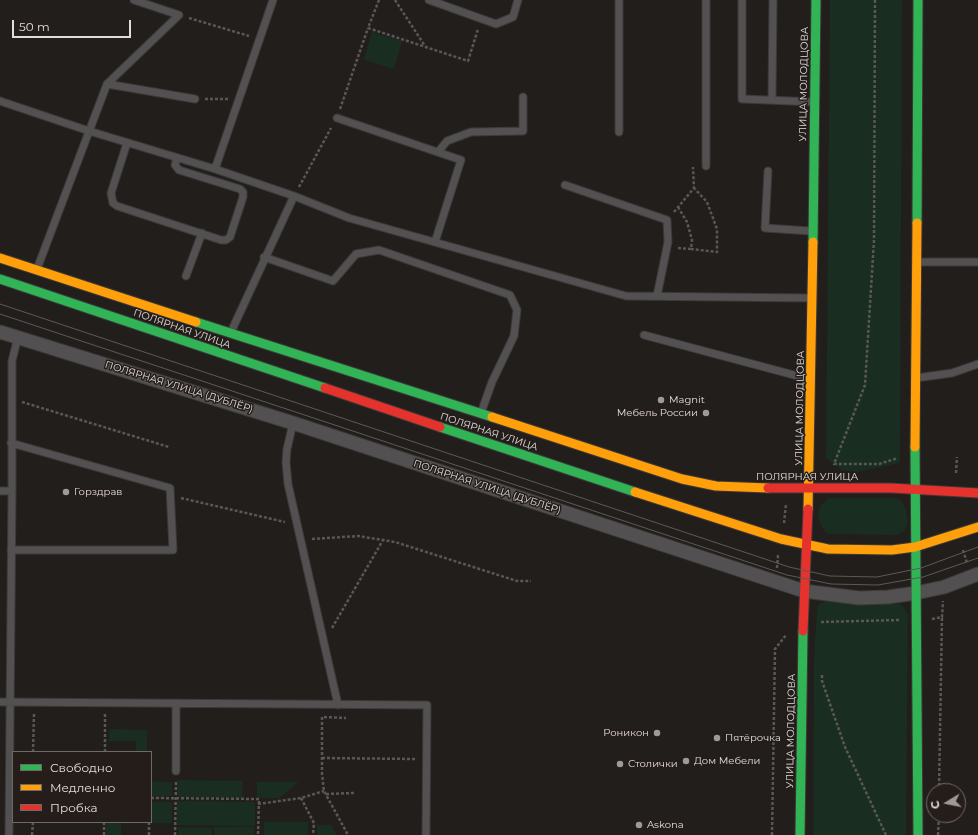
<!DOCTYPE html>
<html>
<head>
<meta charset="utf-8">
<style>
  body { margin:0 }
  #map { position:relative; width:978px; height:835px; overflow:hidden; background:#221e1c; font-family:Montserrat,sans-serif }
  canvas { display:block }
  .legend { position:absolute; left:12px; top:751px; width:140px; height:72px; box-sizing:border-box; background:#241d1a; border:1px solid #706a67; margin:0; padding:5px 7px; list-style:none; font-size:12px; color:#e1dddb }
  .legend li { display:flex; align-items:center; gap:8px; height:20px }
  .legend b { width:20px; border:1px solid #706a67 }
  .north { position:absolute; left:926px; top:783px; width:40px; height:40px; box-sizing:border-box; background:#241d1a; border:1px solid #706a67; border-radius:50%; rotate:260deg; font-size:11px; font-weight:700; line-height:16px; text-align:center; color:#e1dddb }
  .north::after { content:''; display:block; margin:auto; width:14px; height:18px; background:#9e9a98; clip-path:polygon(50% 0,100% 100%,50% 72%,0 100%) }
  .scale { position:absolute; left:12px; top:20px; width:119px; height:18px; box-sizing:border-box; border:2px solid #e1dddb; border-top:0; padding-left:5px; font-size:12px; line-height:14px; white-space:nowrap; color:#e1dddb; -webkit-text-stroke:3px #241d1a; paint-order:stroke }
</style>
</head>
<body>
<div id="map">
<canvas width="978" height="835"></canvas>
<ul class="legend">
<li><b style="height:5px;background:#30b455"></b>Свободно</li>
<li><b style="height:5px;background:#ff9f0a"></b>Медленно</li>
<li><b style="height:5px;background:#e5322d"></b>Пробка</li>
</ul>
<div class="north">С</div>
<div class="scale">50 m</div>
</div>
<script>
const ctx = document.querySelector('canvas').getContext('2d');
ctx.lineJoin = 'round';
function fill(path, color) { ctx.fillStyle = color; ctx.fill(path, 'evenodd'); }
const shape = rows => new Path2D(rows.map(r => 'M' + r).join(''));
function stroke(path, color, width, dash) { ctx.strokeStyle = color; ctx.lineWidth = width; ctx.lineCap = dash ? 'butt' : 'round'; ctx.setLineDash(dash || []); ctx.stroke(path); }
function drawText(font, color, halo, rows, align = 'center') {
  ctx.font = font + ' Montserrat,sans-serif'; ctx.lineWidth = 3; ctx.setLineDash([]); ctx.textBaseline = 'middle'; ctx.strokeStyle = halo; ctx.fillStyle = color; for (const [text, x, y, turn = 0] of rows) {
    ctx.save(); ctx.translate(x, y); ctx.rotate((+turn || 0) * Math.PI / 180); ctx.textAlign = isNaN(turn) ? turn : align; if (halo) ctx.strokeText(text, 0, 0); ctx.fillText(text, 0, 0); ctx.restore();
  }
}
fill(shape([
  [830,0,902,0,900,463,858,472,842,470,826,458],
  [372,32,402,41,394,69,364,60],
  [829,498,896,498,902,501,906,510,908,522,905,530,897,535,828,534,824,531,819,521,818,513,820,506],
  [827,601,899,604,902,605,908,614,906,835,813,835,814,659,817,607,821,603],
  [109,729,147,730,147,752,136,752,136,741,109,741],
  [178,780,243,781,242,798,177,797],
  [151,781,172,782,172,796,151,796],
  [257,782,299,782,279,798,257,798],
  [177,801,255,802,255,826,177,825],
  [151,802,172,802,172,823,151,823],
  [106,822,121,822,121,835,106,835],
  [264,822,308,822,308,835,264,835],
  [317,825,331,825,337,835,317,835],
  [178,827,212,828,212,835,178,835],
  [214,827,254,827,254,835,214,835]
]), '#192d21');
const lane = shape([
  [429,0,496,24,513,17,518,0],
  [742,0,742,99,815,102],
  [107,84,195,99],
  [772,100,773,0],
  [0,101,89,131,215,169,294,196,349,218,626,296,812,298],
  [337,118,461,160,435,242],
  [619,132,619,0],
  [127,143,111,193,113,203,117,206,221,240,226,240,230,237,243,197,243,192,240,189,179,170,175,165,177,158],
  [438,152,447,141,471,132,523,131,523,97],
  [706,166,706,0],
  [215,169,273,0],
  [768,171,765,228,811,231],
  [565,185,667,220,668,242,657,296],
  [264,257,333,281,356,254,379,250,510,295,517,310,514,336,492,382,481,413],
  [917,262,978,262],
  [37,269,107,84,179,15,134,0],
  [186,276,202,233],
  [231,332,294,196],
  [644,335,809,379],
  [916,378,952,373,978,364],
  [293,423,287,449,286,462,288,484,338,705],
  [0,491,12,491,9,835],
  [12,491,12,361,18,337],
  [11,550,173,550,170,488,11,443],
  [0,702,427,705,426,835],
  [176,771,176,703]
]);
const street = shape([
  [0,332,293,423,804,591,859,598,888,597,916,593,944,587,978,574]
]);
const fast = shape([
  [917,223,918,0],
  [813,242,816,0],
  [0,279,325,388],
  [196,322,492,417],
  [440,427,635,492],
  [915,447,918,835],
  [800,835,803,631]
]);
const slow = shape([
  [0,258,196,322],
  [492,417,682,479,716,486,768,488],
  [915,447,917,223],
  [635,492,781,539,828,549,892,550,915,547,978,527],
  [808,509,813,242]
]);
const jam = shape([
  [325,388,440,427],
  [768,488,891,488,978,493],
  [803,631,808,509]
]);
stroke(lane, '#3c3938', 9);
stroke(street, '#3c3938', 15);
stroke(fast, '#3c3938', 11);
stroke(slow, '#3c3938', 11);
stroke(jam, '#3c3938', 11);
stroke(shape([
  [379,0,368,28,468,61,478,29],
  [395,0,425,46],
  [875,0,874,240,865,385,834,464,879,464,898,458],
  [189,18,249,36],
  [205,99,228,99],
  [340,109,368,28],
  [299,187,331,128],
  [678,207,687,222,692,240,691,249,717,252,717,229,707,202,694,188],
  [674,212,694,188,693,167],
  [678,248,691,249],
  [22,402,169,447],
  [956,473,957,457],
  [181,498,285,522],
  [784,523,786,504],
  [312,539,358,536,395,542,517,581,531,581],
  [963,550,967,563],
  [777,568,778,555],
  [932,619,942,617,943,601],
  [821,622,900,620],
  [332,628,383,540],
  [822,675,822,681,845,747,886,835],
  [322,717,322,774,324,791,348,835],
  [324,717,346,718],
  [33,752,34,713],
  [105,752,105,713],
  [322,758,415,759],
  [939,791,942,617],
  [326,794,354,793],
  [151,798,259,799,258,835],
  [301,798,314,823,313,835],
  [258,804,301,798,324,791],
  [32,835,33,822],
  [104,835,104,822],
  [149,835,149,822],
  [175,835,176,782],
  [772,835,775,649,786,635],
  [938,835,939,815]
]), '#595757', 2.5, [3, 2]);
stroke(lane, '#525050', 7);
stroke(street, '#525050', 13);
stroke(fast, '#30b455', 9);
stroke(slow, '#ff9f0a', 9);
stroke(jam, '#e5322d', 9);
stroke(shape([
  [0,304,789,567,830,576,877,577,921,568,978,547],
  [0,314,787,575,831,584,878,585,923,577,978,558]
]), '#5c5a58', 1);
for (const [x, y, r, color] of [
  [661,400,4,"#9e9a98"],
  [706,413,4,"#9e9a98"],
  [66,492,4,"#9e9a98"],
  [657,733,4,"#9e9a98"],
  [717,738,4,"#9e9a98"],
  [686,761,4,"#9e9a98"],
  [620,764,4,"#9e9a98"],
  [639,825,4,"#9e9a98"]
]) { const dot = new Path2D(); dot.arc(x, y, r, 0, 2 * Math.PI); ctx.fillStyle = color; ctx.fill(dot); stroke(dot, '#241d1a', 1.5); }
drawText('10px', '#e1dddb', '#241d1a', [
  ["УЛИЦА МОЛОДЦОВА",804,84,-89],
  ["ПОЛЯРНАЯ УЛИЦА",182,329,19],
  ["ПОЛЯРНАЯ УЛИЦА (ДУБЛЁР)",179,387,17],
  ["УЛИЦА МОЛОДЦОВА",800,408,-89],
  ["ПОЛЯРНАЯ УЛИЦА",489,432,18],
  ["ПОЛЯРНАЯ УЛИЦА",807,477],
  ["ПОЛЯРНАЯ УЛИЦА (ДУБЛЁР)",487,487,18],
  ["УЛИЦА МОЛОДЦОВА",791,731,-89]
]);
drawText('10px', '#e1dddb', '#241d1a', [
  ["Magnit",669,400],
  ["Мебель России",698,413,"right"],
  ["Горздрав",74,492],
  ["Роникон",649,733,"right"],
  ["Пятёрочка",725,738],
  ["Дом Мебели",694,761],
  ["Столички",628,764],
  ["Askona",647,825]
], 'left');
</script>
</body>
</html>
